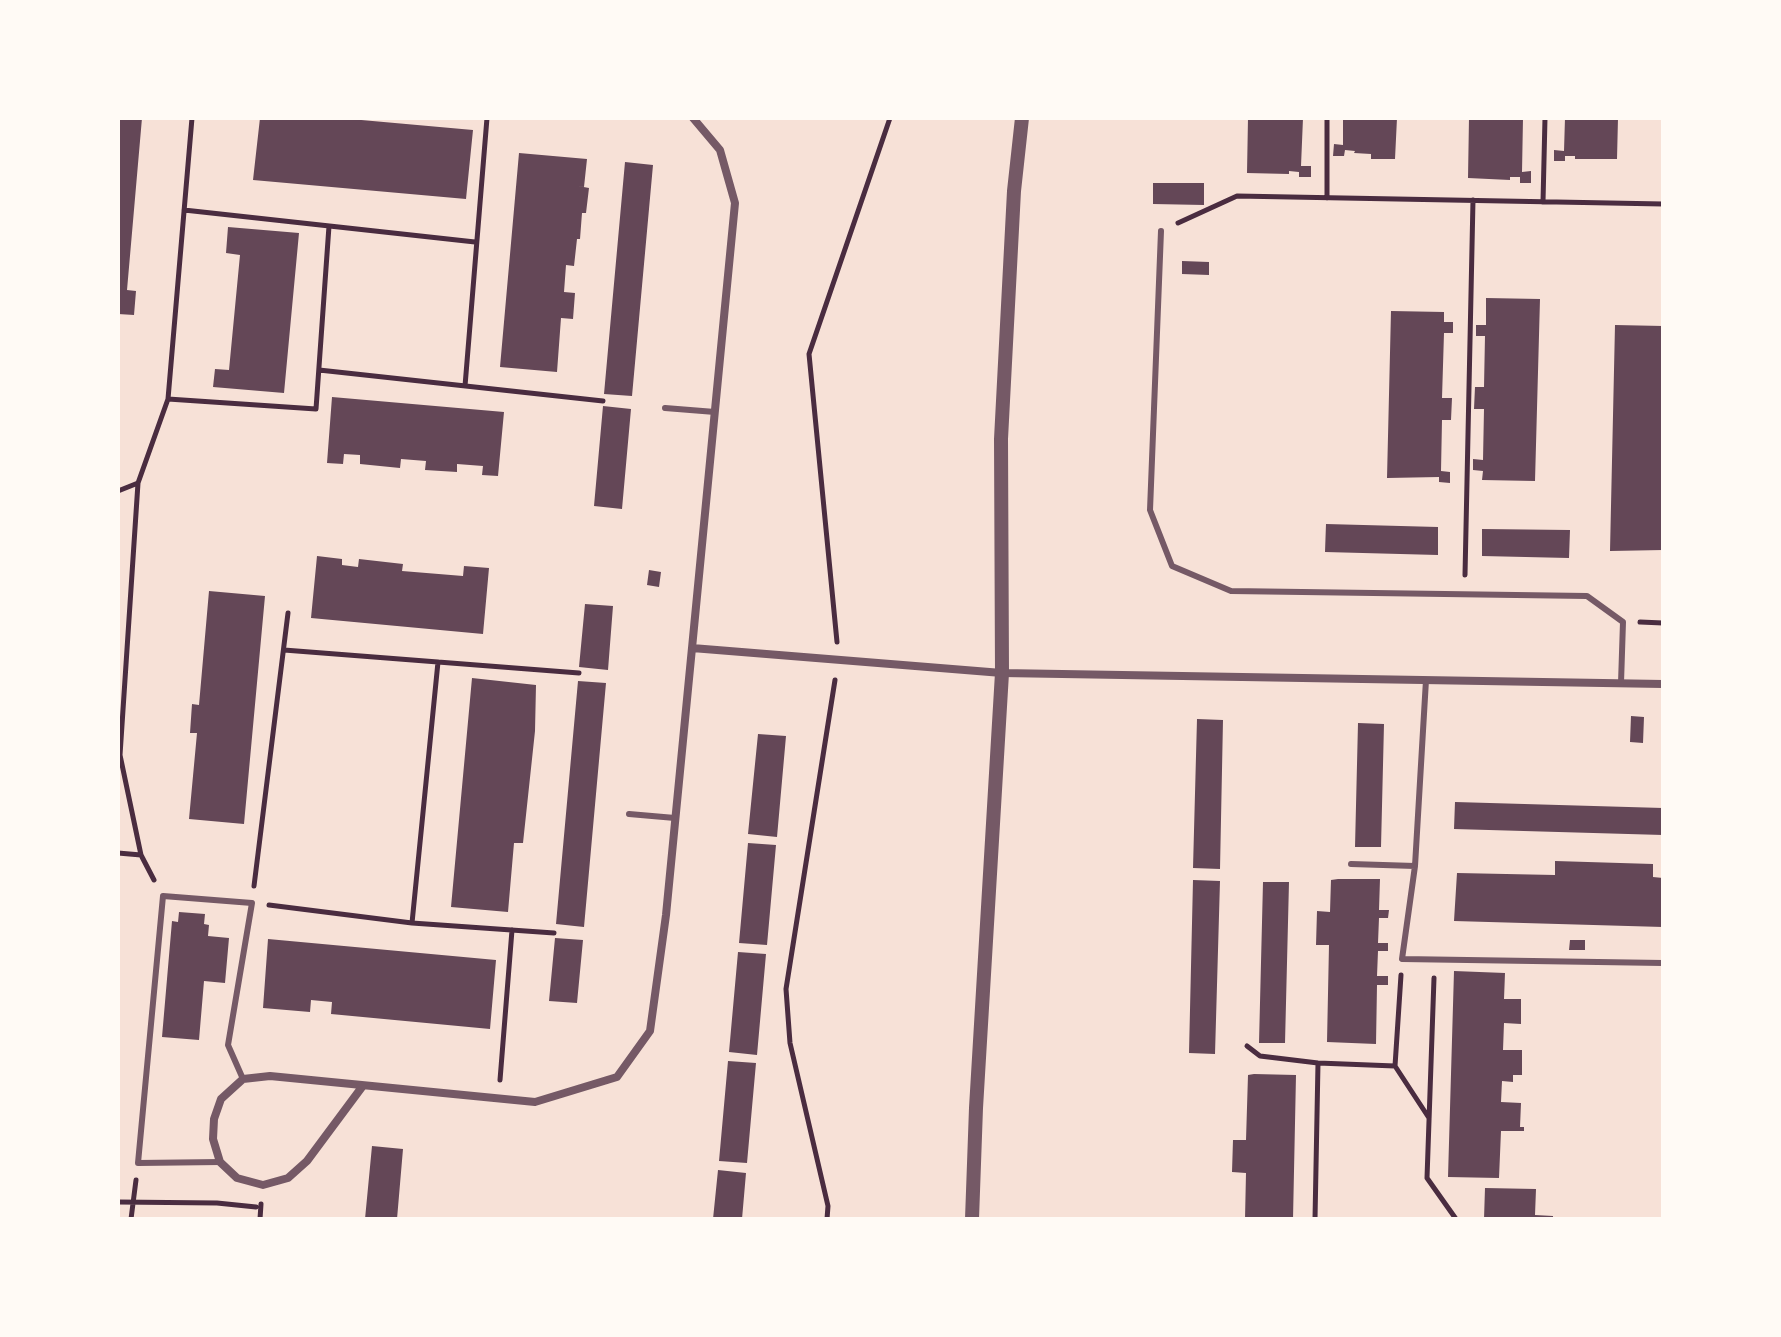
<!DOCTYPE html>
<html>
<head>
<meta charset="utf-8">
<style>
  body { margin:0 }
  #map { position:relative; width:1781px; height:1337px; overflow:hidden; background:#f7e1d7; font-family:Raleway,sans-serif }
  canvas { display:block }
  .frame { position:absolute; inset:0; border:120px solid #fffaf5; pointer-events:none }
</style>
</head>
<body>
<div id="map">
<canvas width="1781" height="1337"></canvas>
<div class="frame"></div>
</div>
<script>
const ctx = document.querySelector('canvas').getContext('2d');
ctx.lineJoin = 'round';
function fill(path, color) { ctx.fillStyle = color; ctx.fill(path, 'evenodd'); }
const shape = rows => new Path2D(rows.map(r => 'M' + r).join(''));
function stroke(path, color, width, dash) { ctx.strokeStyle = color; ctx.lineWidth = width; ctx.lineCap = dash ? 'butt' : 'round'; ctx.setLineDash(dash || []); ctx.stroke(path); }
fill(shape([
  [118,118,142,118,127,290,136,291,134,315,118,314],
  [260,118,339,118,473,130,466,199,253,180],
  [1248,118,1303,118,1301,166,1311,166,1311,177,1299,177,1299,172,1289,171,1289,174,1247,173],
  [1343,118,1397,118,1395,159,1371,159,1371,154,1354,153,1355,151,1345,150,1344,156,1333,156,1334,144,1343,145],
  [1469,118,1523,118,1522,172,1531,171,1531,183,1520,183,1520,177,1510,177,1510,180,1468,178],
  [1565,118,1618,118,1617,159,1575,159,1575,156,1565,156,1565,161,1554,161,1554,150,1564,151],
  [519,153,587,159,584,187,573,185,589,188,586,213,582,213,580,239,577,239,574,266,566,265,564,292,575,293,573,319,561,318,557,372,500,367],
  [625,162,653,165,632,396,604,394],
  [1153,183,1204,183,1204,205,1153,204],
  [228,227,299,233,284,393,213,387,215,369,229,370,240,255,226,253],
  [1182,261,1209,262,1209,275,1182,274],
  [1486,298,1540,299,1535,481,1482,480,1483,471,1473,470,1473,459,1483,460,1484,409,1474,409,1475,387,1484,387,1485,336,1476,336,1476,325,1486,325],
  [1391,311,1444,312,1444,322,1453,322,1453,333,1444,333,1442,398,1452,398,1451,420,1442,420,1441,471,1450,472,1450,483,1439,482,1439,477,1387,478],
  [1615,325,1663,326,1663,550,1610,551],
  [332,397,504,412,498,476,482,475,483,466,457,464,457,472,425,470,426,461,401,459,400,468,360,464,360,455,344,454,343,464,327,463],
  [603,406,631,409,622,509,594,506],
  [1326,524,1438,527,1438,555,1325,552],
  [1482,529,1570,530,1569,558,1482,556],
  [317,556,342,559,342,565,358,567,359,559,403,564,402,571,463,576,464,566,489,568,483,634,311,618],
  [649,570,661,572,659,587,647,585],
  [209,591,265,596,244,824,189,819,197,733,190,733,192,704,199,705],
  [585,604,613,606,608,670,579,667],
  [472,678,536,685,535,731,523,843,514,843,508,912,451,907],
  [578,681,606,683,584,927,556,924],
  [1631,716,1644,717,1643,743,1630,742],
  [1197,719,1223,720,1220,869,1193,868],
  [1358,723,1384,724,1381,847,1355,847],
  [758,734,786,736,777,837,748,834],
  [1455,802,1663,808,1663,835,1454,829],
  [748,843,776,845,767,945,739,943],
  [1555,861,1653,864,1653,877,1663,878,1663,927,1454,921,1457,873,1555,875],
  [1338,879,1380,879,1379,910,1389,910,1388,918,1379,918,1378,943,1388,943,1388,951,1378,951,1377,976,1388,976,1388,985,1377,985,1376,1044,1327,1042,1329,945,1316,945,1317,911,1330,912,1331,880],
  [1193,880,1220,881,1215,1054,1189,1053],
  [1263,882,1289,882,1285,1043,1259,1043],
  [179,912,205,914,204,924,209,925,208,936,229,938,225,983,204,981,199,1040,162,1037,172,921,178,922],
  [555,938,583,940,577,1003,549,1001],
  [268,939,496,960,490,1029,331,1014,332,1002,311,1000,310,1012,263,1008],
  [1570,940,1585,940,1585,950,1569,950],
  [738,952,766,954,757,1055,729,1052],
  [1454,971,1505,973,1504,999,1521,999,1521,1024,1504,1023,1503,1050,1522,1050,1522,1075,1513,1075,1513,1082,1502,1081,1501,1102,1521,1103,1520,1127,1524,1127,1524,1131,1501,1131,1499,1178,1448,1177],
  [728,1061,756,1063,747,1163,719,1161],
  [1254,1074,1296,1075,1293,1219,1245,1219,1246,1173,1232,1172,1233,1140,1246,1140,1248,1075],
  [372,1146,403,1149,397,1219,365,1219],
  [718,1170,746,1173,742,1219,713,1219],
  [1485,1188,1536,1189,1535,1215,1553,1216,1553,1219,1484,1219]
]), '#644757');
stroke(shape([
  [1327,198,1327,118],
  [1543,202,1545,118],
  [184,210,475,242],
  [1178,223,1237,196,1663,204],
  [319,370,603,401],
  [465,386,487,118],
  [168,399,316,409,329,226],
  [138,483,120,755,141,855,154,880],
  [118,491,138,483,168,399,192,118],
  [1465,575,1473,200],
  [1640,622,1663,623],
  [837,642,809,354,890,118],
  [284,650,579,673],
  [118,853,141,855],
  [254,886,288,613],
  [269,905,412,923,554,933],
  [412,923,438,662],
  [1434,978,1427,1178,1456,1219],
  [1247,1046,1260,1056,1318,1063,1395,1066,1401,975],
  [1395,1066,1429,1118],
  [500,1080,512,930],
  [118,1202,217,1203,256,1207],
  [131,1219,136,1180],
  [260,1219,261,1204],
  [827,1219,828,1206,790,1043,786,989,835,680],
  [1315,1219,1318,1063]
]), '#4a2c40', 5);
stroke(shape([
  [1161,231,1150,510,1172,566,1231,591,1587,596,1623,622,1621,683],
  [665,408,715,412],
  [1426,680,1415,866,1402,959,1663,963],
  [629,814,675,818],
  [1351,864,1415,866],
  [220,1162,138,1163,163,896,252,903,228,1045,243,1079]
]), '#755966', 6);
stroke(shape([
  [693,118,720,150,735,203,692,648,1002,673,1663,684],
  [362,1087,307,1161,288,1178,263,1185,237,1178,220,1162,213,1139,214,1119,221,1099,243,1079,270,1076,535,1102,617,1077,650,1031,666,915,692,648]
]), '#755966', 8);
stroke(shape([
  [972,1219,976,1108,1002,673,1001,439,1014,191,1022,118]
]), '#755966', 14);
</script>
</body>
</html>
